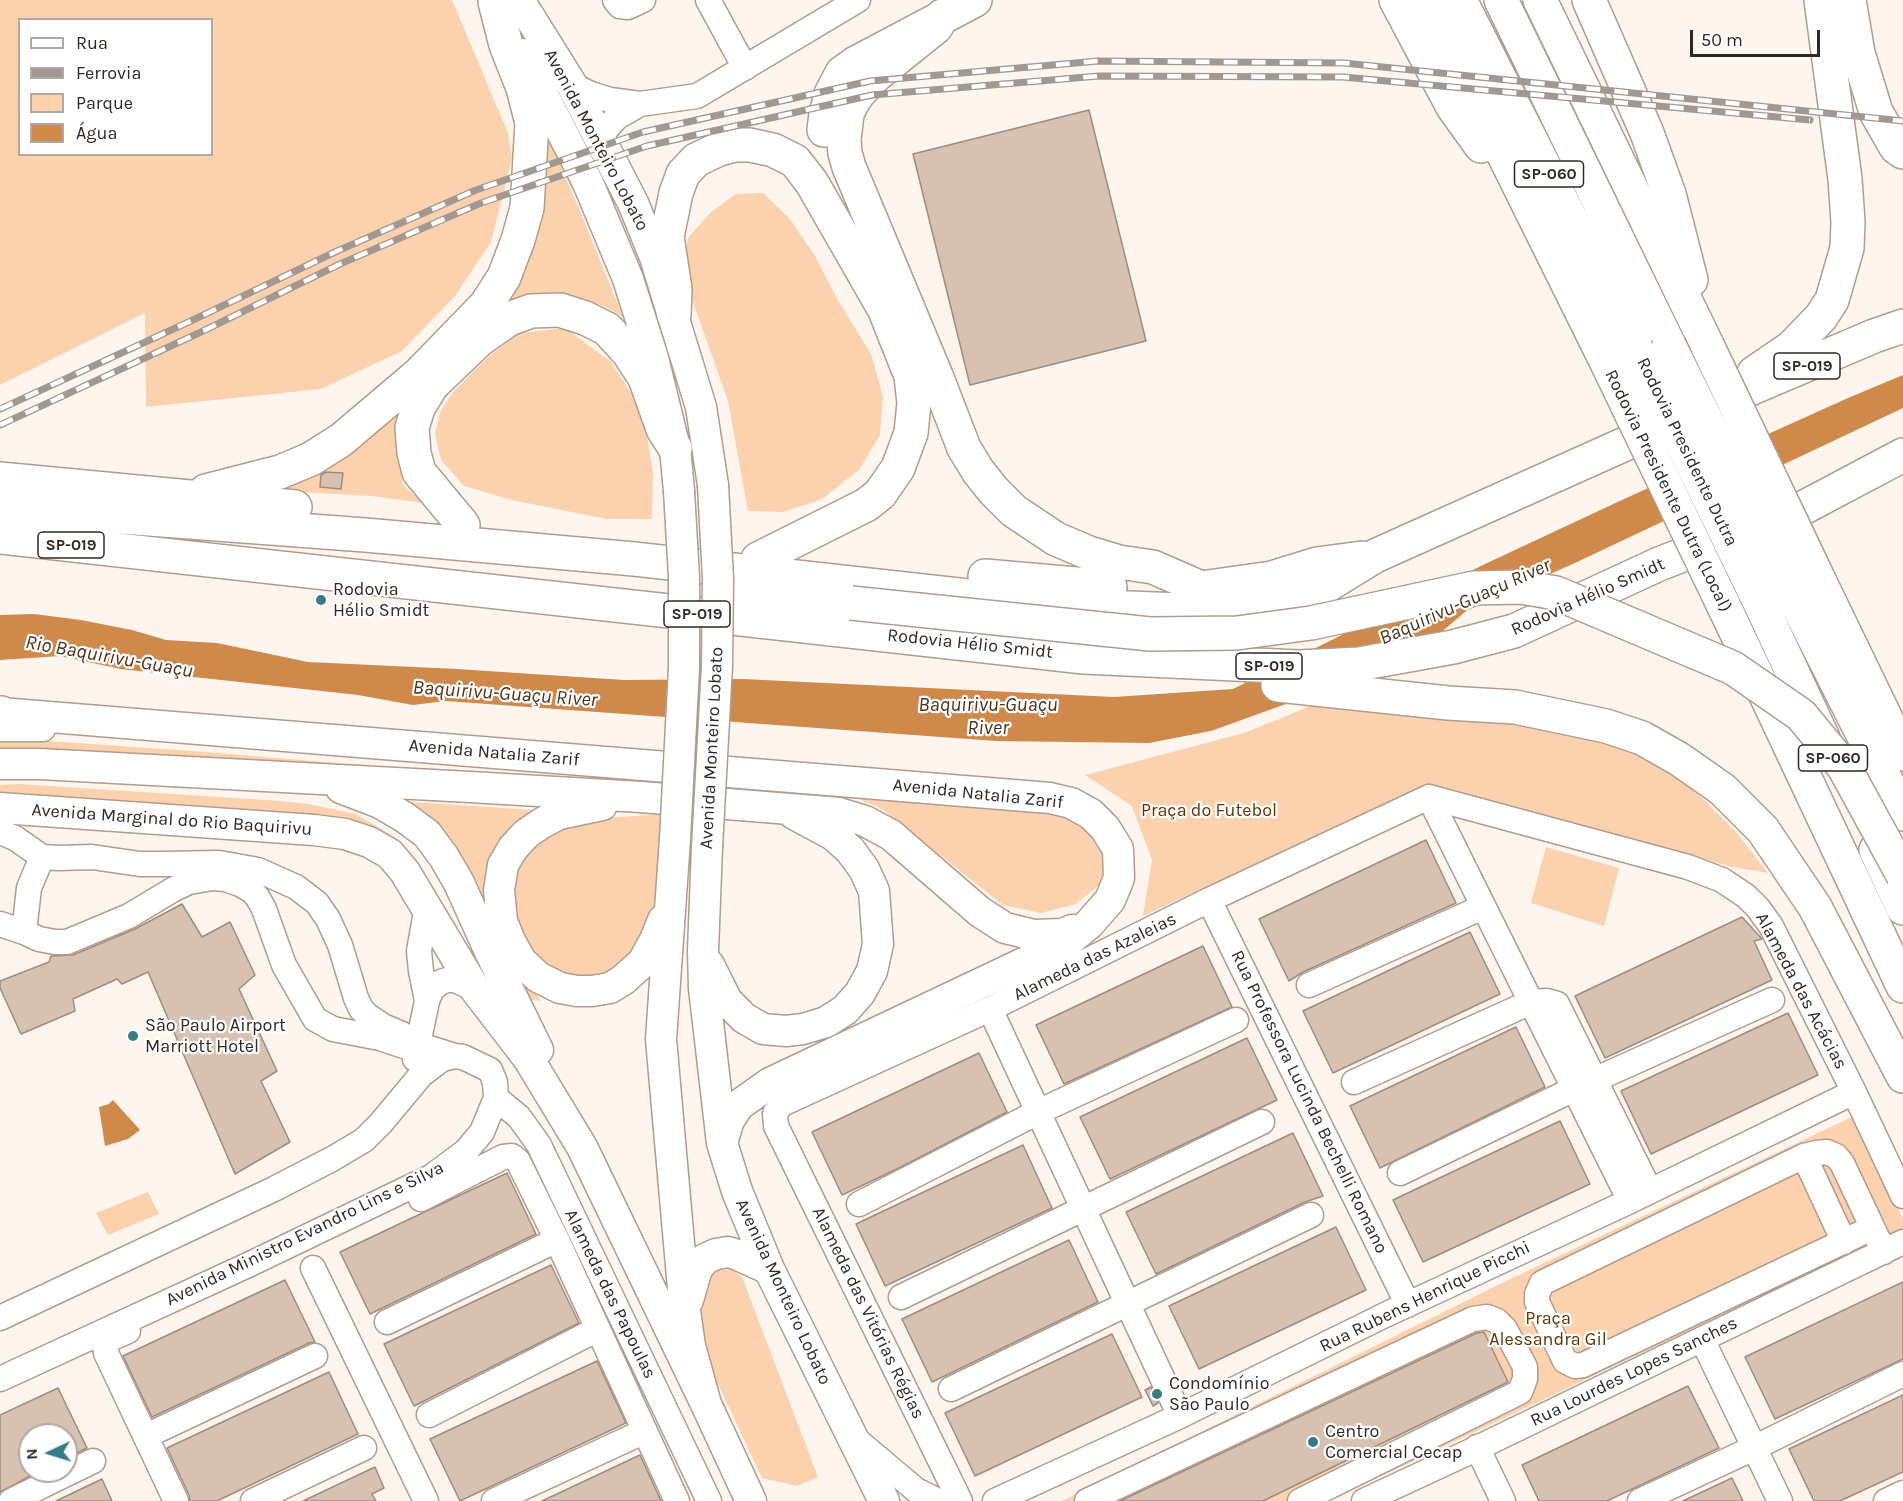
<!DOCTYPE html>
<html>
<head>
<meta charset="utf-8">
<style>
  body { margin:0 }
  #map { position:relative; width:1903px; height:1501px; overflow:hidden; background:#fdf5ee; font-family:Karla,sans-serif }
  canvas { display:block }
  .legend { position:absolute; left:18px; top:18px; width:195px; height:138px; box-sizing:border-box; background:#fff; border:2px solid #aca9a7; margin:0; padding:8px 10px; list-style:none; font-size:18px; color:#302822 }
  .legend li { display:flex; align-items:center; gap:12px; height:30px }
  .legend b { width:30px; border:2px solid #aca9a7 }
  .north { position:absolute; left:18px; top:1423px; width:60px; height:60px; box-sizing:border-box; background:#fff; border:2px solid #aca9a7; border-radius:50%; rotate:266deg; font-size:16px; font-weight:700; line-height:24px; text-align:center; color:#302822 }
  .north::after { content:''; display:block; margin:auto; width:21px; height:27px; background:#367c88; clip-path:polygon(50% 0,100% 100%,50% 72%,0 100%) }
  .scale { position:absolute; left:1690px; top:30px; width:130px; height:27px; box-sizing:border-box; border:3px solid #302822; border-top:0; padding-left:8px; font-size:18px; line-height:21px; white-space:nowrap; color:#302822; -webkit-text-stroke:4px #fff; paint-order:stroke }
</style>
</head>
<body>
<div id="map">
<canvas width="1903" height="1501"></canvas>
<ul class="legend">
<li><b style="height:8px;background:#fff"></b>Rua</li>
<li><b style="height:8px;background:#a09891"></b>Ferrovia</li>
<li><b style="height:16px;background:#fcd1ad"></b>Parque</li>
<li><b style="height:16px;background:#cf8a4b"></b>Água</li>
</ul>
<div class="north">N</div>
<div class="scale">50 m</div>
</div>
<script>
const ctx = document.querySelector('canvas').getContext('2d');
ctx.lineJoin = 'round';
function fill(path, color) { ctx.fillStyle = color; ctx.fill(path, 'evenodd'); }
const shape = rows => new Path2D(rows.map(r => 'M' + r).join(''));
function stroke(path, color, width, dash) { ctx.strokeStyle = color; ctx.lineWidth = width; ctx.lineCap = dash ? 'butt' : 'round'; ctx.setLineDash(dash || []); ctx.stroke(path); }
function drawText(font, color, halo, rows, align = 'center') {
  ctx.font = font + ' Karla,sans-serif'; ctx.lineWidth = 4.5; ctx.setLineDash([]); ctx.textBaseline = 'middle'; ctx.strokeStyle = halo; ctx.fillStyle = color; for (const [text, x, y, turn = 0] of rows) {
    ctx.save(); ctx.translate(x, y); ctx.rotate((+turn || 0) * Math.PI / 180); ctx.textAlign = isNaN(turn) ? turn : align; if (halo) ctx.strokeText(text, 0, 0); ctx.fillText(text, 0, 0); ctx.restore();
  }
}
fill(shape([
  [0,0,452,0,508,133,512,159,491,242,455,296,402,351,321,389,146,407,145,313,0,385],
  [20,20,212,20,212,154,20,154],
  [532,100,585,223,623,317,604,306,582,300,504,310,398,452,403,485,423,503,372,496,267,490,498,292],
  [763,193,790,219,815,256,839,302,871,354,883,397,880,435,859,470,822,499,783,512,748,511,728,401,682,271,688,238,711,212,736,194],
  [565,328,610,361,635,399,645,423,653,473,652,519,606,519,512,500,464,486,441,460,435,434,441,410,453,392,487,358,520,333],
  [1316,704,1545,722,1623,748,1690,786,1736,832,1768,873,1732,867,1426,784,1143,916,1152,860,1132,806,1085,775,1244,733],
  [21,739,205,752,468,774,671,782,670,792,0,750,0,740],
  [19,784,281,801,308,804,356,814,396,838,417,862,501,1012,389,850,0,802,0,785],
  [850,795,1014,803,1081,819,1106,859,1100,884,1076,904,1041,913,1003,905,882,809],
  [411,802,549,811,502,852,528,981,541,1001,527,999,406,804],
  [666,814,665,837,652,923,624,969,586,982,537,963,519,937,509,887,520,854,535,837,588,819],
  [1546,847,1619,868,1604,926,1531,903],
  [1854,1116,1903,1219,1903,1229,1329,1501,1062,1501,1502,1283],
  [148,1192,159,1214,108,1235,96,1213],
  [721,1269,733,1270,742,1277,818,1477,797,1486,762,1478,711,1369,705,1341,698,1287,709,1272]
]), '#fcd1ad');
fill(shape([
  [1903,375,1903,408,1575,563,1466,611,1438,635,1297,700,1211,731,1149,743,996,741,446,701,413,705,358,695,121,669,60,656,0,660,0,615,34,614,81,620,132,630,166,640,217,643,308,662,457,669,624,680,743,679,1114,697,1233,689,1485,564,1624,499,1848,398],
  [113,1100,140,1130,128,1139,105,1146,99,1107,109,1104]
]), '#cf8a4b');
const building = shape([
  [1089,110,1146,341,970,385,913,154,1089,110],
  [326,472,343,473,341,489,320,487,321,475,326,472],
  [1426,840,1456,903,1303,972,1289,981,1259,919,1426,840],
  [182,904,202,937,230,922,255,975,239,989,277,1071,261,1081,290,1142,235,1174,148,972,122,984,117,979,73,999,75,1011,21,1034,0,988,0,981,49,962,51,956,73,955,135,929,182,904],
  [1742,917,1762,939,1754,941,1772,980,1605,1058,1575,996,1742,917],
  [1470,932,1500,994,1333,1073,1303,1011,1470,932],
  [1203,946,1232,1007,1064,1084,1036,1025,1203,946],
  [1788,1013,1818,1075,1651,1154,1621,1091,1788,1013],
  [1516,1027,1545,1087,1380,1168,1350,1106,1516,1027],
  [1247,1038,1277,1100,1110,1179,1080,1117,1247,1038],
  [979,1053,1007,1112,899,1168,842,1195,812,1132,979,1053],
  [1560,1121,1590,1184,1423,1262,1393,1200,1560,1121],
  [1293,1133,1323,1196,1305,1202,1156,1274,1126,1212,1293,1133],
  [1023,1145,1052,1208,885,1286,856,1224,1023,1145],
  [507,1173,536,1234,370,1314,340,1252,507,1173],
  [1336,1227,1366,1290,1199,1369,1169,1306,1336,1227],
  [1069,1240,1098,1302,932,1382,902,1319,1069,1240],
  [551,1265,579,1323,414,1406,384,1344,551,1265],
  [285,1280,315,1342,309,1343,152,1417,123,1356,285,1280],
  [1903,1282,1903,1359,1775,1419,1745,1357,1903,1282],
  [1484,1332,1508,1382,1263,1501,1120,1501,1477,1333,1484,1332],
  [1112,1334,1142,1397,975,1476,945,1413,1112,1334],
  [597,1361,626,1423,460,1501,430,1439,597,1361],
  [329,1372,358,1434,217,1501,190,1501,189,1495,167,1448,329,1372],
  [1688,1386,1719,1448,1607,1501,1539,1501,1522,1465,1688,1386],
  [1151,1387,1158,1403,1153,1406,1145,1390,1151,1387],
  [58,1388,87,1448,66,1458,66,1435,30,1435,30,1476,0,1492,0,1415,58,1388],
  [1903,1395,1903,1472,1840,1501,1814,1501,1789,1449,1903,1395],
  [640,1455,661,1501,542,1501,640,1455],
  [375,1467,384,1488,372,1494,376,1501,303,1501,375,1467],
  [1732,1478,1743,1501,1683,1501,1732,1478],
  [102,1479,112,1501,56,1501,102,1479]
]);
fill(building, '#d7c2b1');
stroke(building, '#a08c7c', 1.5);
const minor = shape([
  [615,0,620,6,628,7,643,0],
  [708,0,745,68],
  [572,85,591,94,610,100,640,104,697,96,858,0],
  [599,137,617,117,640,104],
  [0,729,43,729],
  [1429,797,1688,867,1722,880,1746,896,1758,908,1771,926,1854,1092,1903,1196],
  [1429,797,1630,1201],
  [0,832,15,838,42,857,59,858,92,857,140,864,162,864,219,863,258,870,296,887,317,903,328,919,340,945,356,998,361,1009,368,1016,383,1026,402,1034],
  [1209,900,1408,1305],
  [427,906,419,951,421,971,427,1001],
  [0,924,24,932,39,939,55,942,67,942,129,916,174,889,189,882,212,878,225,879,240,884,252,891,258,898,264,909,284,965,315,1019,333,1029,380,1038,407,1047,419,1045,455,1056],
  [24,932,29,888,42,857],
  [1309,985,1483,907],
  [990,1009,1180,1416],
  [415,1059,427,1001,432,989,441,982,447,980,455,980,475,989],
  [1354,1082,1531,1002,1547,1001,1557,1004,1650,1191],
  [496,1098,519,1117,539,1145,709,1501],
  [1804,1156,1844,1242],
  [1400,1173,1574,1089,1772,1000],
  [421,1199,503,1157,512,1156,518,1161,557,1240,677,1501],
  [859,1204,1038,1112,1236,1020],
  [1872,1228,1583,1365,1575,1366,1565,1361,1537,1302,1537,1294,1542,1283,1804,1156,1816,1153,1827,1152,1836,1156,1842,1163,1884,1252],
  [313,1268,426,1501],
  [901,1297,1262,1122],
  [0,1318,274,1189,332,1159,364,1140,381,1123,421,1075,442,1059,455,1056,463,1057,490,1070,495,1082,496,1098,482,1132,466,1151,431,1177,248,1265,0,1379],
  [387,1322,557,1240],
  [128,1331,108,1340,105,1346,106,1353,176,1501],
  [1702,1339,1780,1501],
  [951,1389,1311,1215],
  [429,1415,598,1329],
  [146,1436,315,1356],
  [859,1442,916,1490,938,1501],
  [1477,1447,1503,1501],
  [11,1501,93,1461],
  [253,1501,364,1448],
  [494,1501,645,1431],
  [960,1501,776,1126,775,1113,782,1104,990,1009,1209,900,1429,797],
  [995,1501,1180,1416,1385,1315,1630,1201,1854,1092],
  [1087,1501,1473,1319,1487,1317,1497,1321,1505,1329,1525,1367,1525,1379,1520,1392,1300,1501],
  [1364,1501,1467,1453,1903,1242],
  [1640,1501,1754,1448,1903,1374],
  [1886,1501,1903,1493]
]);
const major = shape([
  [519,0,572,85,633,203,655,257,701,407,713,485],
  [522,54,588,183,628,279,653,358,675,448,679,491],
  [0,713,1050,798,1071,803,1091,814,1105,828,1118,849,1119,878,1110,900,1089,924,1066,943,770,1083,739,1105,729,1120,722,1143],
  [0,764,40,764,470,787,641,797,839,813,865,821,891,835,980,912,1005,928,1034,935,1062,934,1072,930],
  [341,788,380,803,404,817,427,834,444,857,459,883,491,954,538,1050],
  [602,805,559,814,542,823,526,834,513,848,503,865,499,890,502,921,510,941,521,961,538,977,560,988,577,991,592,991,610,988,623,980,643,962,655,940,663,920],
  [0,808,314,830,345,834,369,842,390,854,405,872,475,989,528,1058,582,1147,706,1404],
  [675,839,661,1039,685,1311,690,1346,706,1404,751,1501],
  [707,847,703,951,704,988,722,1143,737,1191,769,1269,884,1501],
  [709,965,727,1001,744,1018,763,1029,786,1031,803,1029,826,1022,845,1010,860,993,872,971,878,944,874,891,864,869,850,850,833,835,794,814],
  [688,1300,697,1269,705,1259,716,1254,728,1252,738,1255,769,1269]
]);
const highway = shape([
  [1396,0,1453,107,1481,146],
  [1427,0,1608,365],
  [1460,0,1636,348],
  [1501,0,1669,345],
  [1540,0,1708,347],
  [1589,0,1647,133,1669,194,1691,280],
  [1849,0,1858,53,1876,112,1896,147,1903,152],
  [942,16,936,27,875,76,858,94,852,103,847,114,844,140,845,153,849,167,937,378,964,448,978,471,993,490,1014,511,1056,539,1089,553,1119,562,1153,567,1201,588],
  [824,130,826,114,831,94,842,73,856,63,975,0],
  [674,315,675,289,667,237,676,193,683,174,696,160,719,149,735,145,750,145,773,150,795,161,812,183,882,305],
  [1754,373,1792,347,1821,317,1832,300,1847,248,1848,222,1845,179,1821,0],
  [0,479,295,507],
  [206,491,280,472,311,459,341,440,419,374,486,305,504,277,518,240,527,208,532,123,523,88,506,45,495,2],
  [0,508,365,535,634,559,1049,605,1182,610,1255,605,1301,595,1323,588,1375,556,1712,405,1874,336,1903,326],
  [463,525,419,472,414,453,412,428,418,408,432,385,479,340,509,319,531,311,560,310,585,318,607,329,628,352,645,378,663,429,675,448],
  [0,537,1084,657,1299,667,1359,664,1453,647,1514,631,1659,564,1801,509,1903,455],
  [758,559,866,505,880,494,898,468,911,433,914,403,911,376,874,283],
  [985,576,1110,587],
  [1818,578,1903,754],
  [1189,588,1201,588,1272,578,1317,564,1362,558],
  [1792,594,1903,814],
  [742,598,770,601,816,600,846,602],
  [1763,609,1823,738],
  [1731,621,1903,986],
  [1278,685,1448,703,1515,707,1606,726,1642,738,1679,759,1722,789,1763,830,1815,907,1903,1076],
  [0,713,1,713],
  [1876,850,1903,908]
]);
stroke(minor, '#b19d8d', 27);
stroke(major, '#b19d8d', 33);
stroke(highway, '#b19d8d', 36);
stroke(minor, '#fff', 24);
stroke(major, '#fff', 30);
stroke(highway, '#fff', 33);
const rail = shape([
  [0,409,195,319,335,252,476,190,643,132,870,81,1098,61,1344,63,1903,121],
  [0,425,201,332,340,264,481,203,647,146,872,95,1099,76,1343,77,1810,120]
]);
stroke(rail, '#a09891', 7);
stroke(rail, '#fff', 4.5, [14]);
const majorBridge = shape([
  [675,839,684,667,684,577,679,491],
  [707,847,717,666,718,579,713,485]
]);
const highwayBridge = shape([
  [1669,345,1792,594],
  [1708,347,1818,578],
  [1636,348,1763,609],
  [1608,365,1731,621],
  [851,603,1150,634,1237,633,1311,623,1474,588,1521,587,1556,593,1733,668,1801,715,1844,767,1903,875]
]);
stroke(majorBridge, '#b19d8d', 33, []);
stroke(highwayBridge, '#b19d8d', 36, []);
stroke(majorBridge, '#fff', 30);
stroke(highwayBridge, '#fff', 33);
for (const [x, y, r, color] of [
  [321,600,6,"#367c88"],
  [133,1036,6,"#367c88"],
  [1157,1394,6,"#367c88"],
  [1313,1442,6,"#367c88"]
]) { const dot = new Path2D(); dot.arc(x, y, r, 0, 2 * Math.PI); ctx.fillStyle = color; ctx.fill(dot); stroke(dot, '#fff', 2); }
for (const [x, y, w] of [
  [1549,174,69],
  [1807,366,66],
  [71,545,66],
  [697,614,66],
  [1269,666,66],
  [1833,758,69]
]) { const box = new Path2D(); box.roundRect(x - w / 2, y - 13, w, 26, 4.5); ctx.fillStyle = '#fff'; ctx.fill(box); stroke(box, '#302822', 1.5); }
drawText('bold 16px', '#302822', null, [
  ["SP-060",1549,174],
  ["SP-019",1807,366],
  ["SP-019",71,545],
  ["SP-019",697,614],
  ["SP-019",1269,666],
  ["SP-060",1833,758]
]);
drawText('18px', '#302822', '#fff', [
  ["Avenida Monteiro Lobato",596,140,62],
  ["Rodovia Presidente Dutra",1687,452,64],
  ["Rodovia Presidente Dutra (Local)",1668,491,64],
  ["Rodovia Hélio Smidt",1588,597,-24],
  ["Rodovia Hélio Smidt",970,644,6],
  ["Avenida Monteiro Lobato",712,748,-87],
  ["Avenida Natalia Zarif",494,753,5],
  ["Avenida Natalia Zarif",978,794,6],
  ["Avenida Marginal do Rio Baquirivu",172,820,4],
  ["Alameda das Azaleias",1095,957,-26],
  ["Alameda das Acácias",1801,991,62],
  ["Rua Professora Lucinda Bechelli Romano",1309,1102,64],
  ["Avenida Ministro Evandro Lins e Silva",305,1234,-26],
  ["Avenida Monteiro Lobato",783,1292,65],
  ["Alameda das Papoulas",610,1294,64],
  ["Rua Rubens Henrique Picchi",1425,1297,-26],
  ["Alameda das Vitórias Régias",868,1313,64],
  ["Rua Lourdes Lopes Sanches",1634,1372,-26]
]);
drawText('18px', '#302822', '#fff', [
  ["Rodovia",333,590],
  ["Hélio Smidt",333,611],
  ["São Paulo Airport",145,1026],
  ["Marriott Hotel",145,1047],
  ["Condomínio",1169,1384],
  ["São Paulo",1169,1405],
  ["Centro",1325,1432],
  ["Comercial Cecap",1325,1453]
], 'left');
drawText('18px', '#623500', '#fff', [
  ["Praça do Futebol",1209,811],
  ["Praça",1548,1319],
  ["Alessandra Gil",1548,1340]
]);
drawText('italic 20px', '#4e3116', '#fff', [
  ["Baquirivu-Guaçu River",1465,602,-24],
  ["Rio Baquirivu-Guaçu",109,657,10],
  ["Baquirivu-Guaçu River",505,694,4],
  ["Baquirivu-Guaçu",988,705],
  ["River",988,728]
]);
</script>
</body>
</html>
